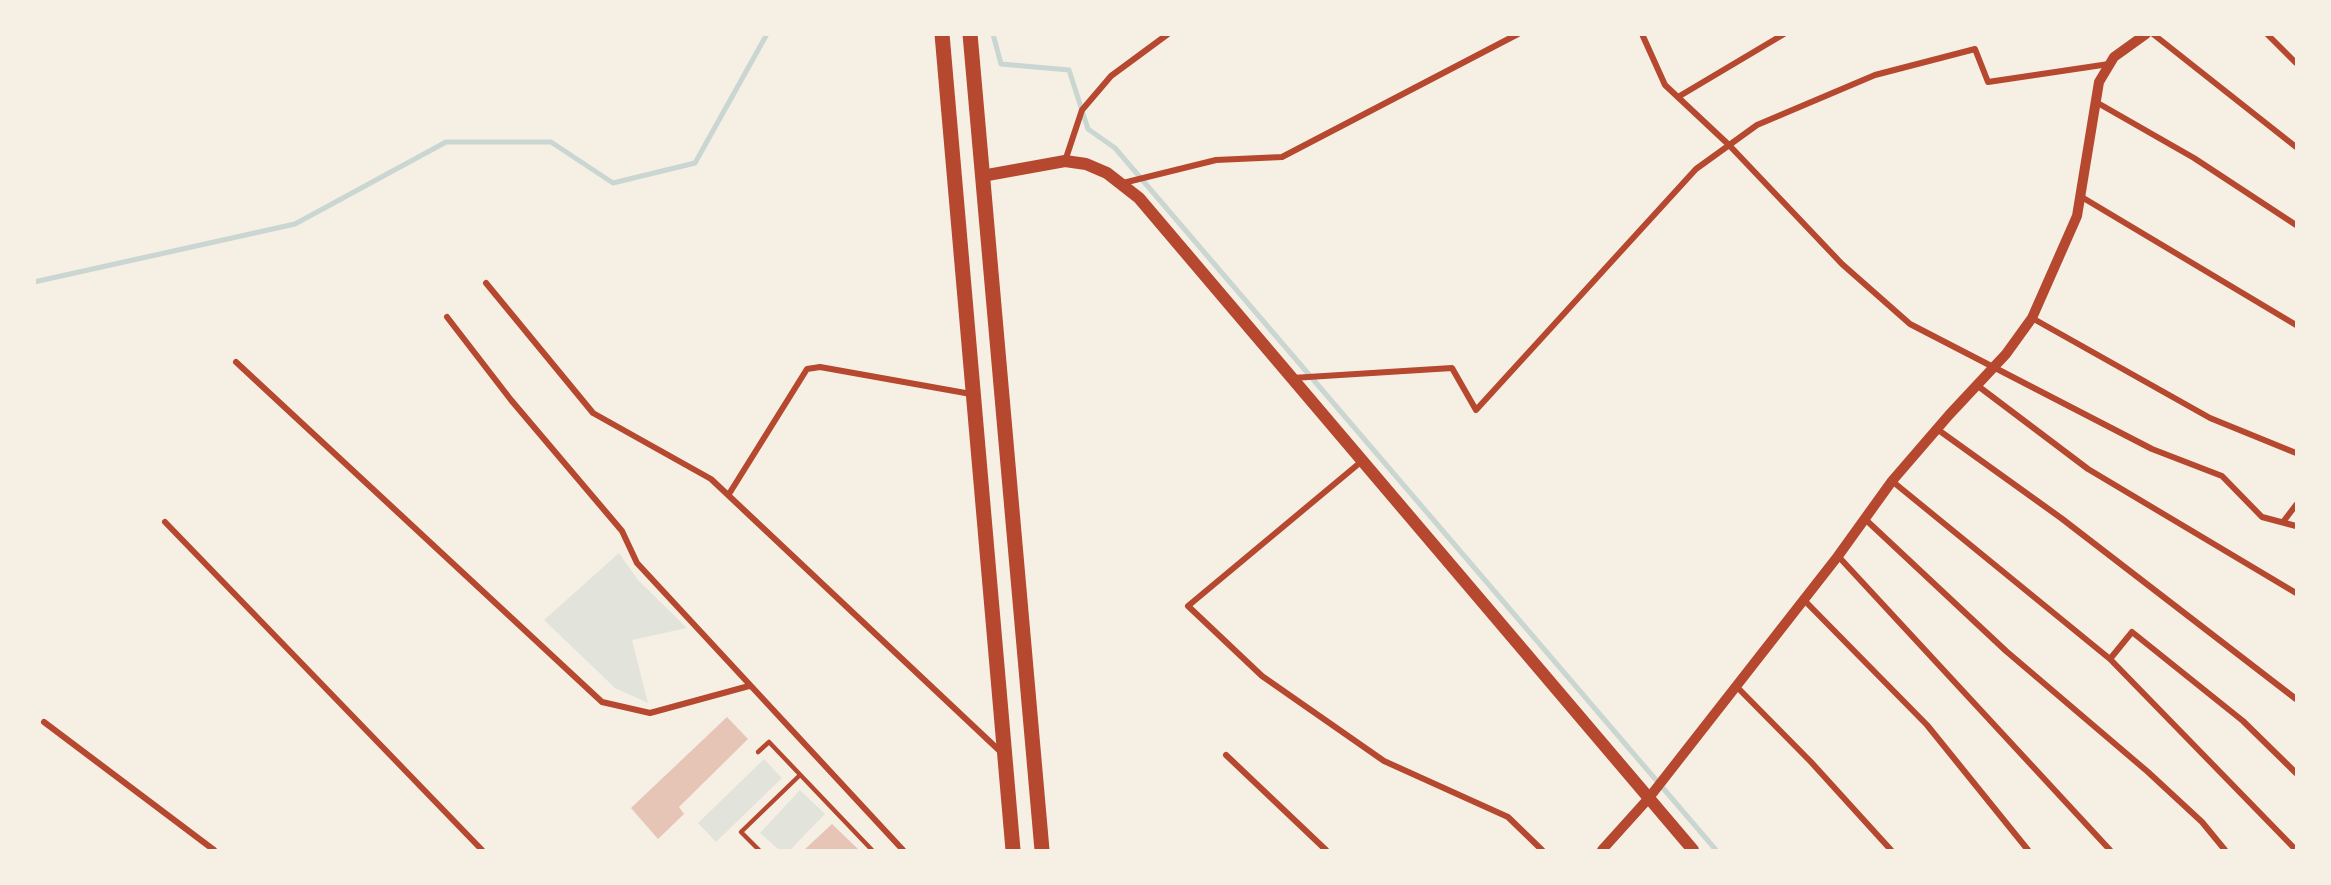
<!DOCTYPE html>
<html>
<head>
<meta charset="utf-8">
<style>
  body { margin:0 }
  #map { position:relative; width:2331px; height:885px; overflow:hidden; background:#f6efe4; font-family:"Titillium Web",sans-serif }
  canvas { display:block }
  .frame { position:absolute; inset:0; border:36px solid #f6efe4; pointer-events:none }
</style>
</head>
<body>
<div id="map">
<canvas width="2331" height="885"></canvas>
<div class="frame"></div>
</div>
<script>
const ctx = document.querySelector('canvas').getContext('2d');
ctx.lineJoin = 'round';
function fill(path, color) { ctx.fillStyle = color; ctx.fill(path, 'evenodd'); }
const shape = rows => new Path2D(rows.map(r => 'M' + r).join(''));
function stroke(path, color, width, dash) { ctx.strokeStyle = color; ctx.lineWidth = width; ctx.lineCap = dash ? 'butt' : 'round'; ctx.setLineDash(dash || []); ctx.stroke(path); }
fill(shape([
  [619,553,638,580,687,628,632,640,648,703,615,688,544,620],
  [764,759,782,778,716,842,698,823],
  [800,790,825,814,790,850,779,850,760,833]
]), '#e2e4dc');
stroke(shape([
  [993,34,1001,64,1069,70,1088,129,1115,148,1716,850],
  [34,282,295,224,446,142,551,142,613,183,695,163,767,34]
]), '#c9d6d2', 5);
fill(shape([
  [727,717,748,739,679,807,684,814,658,839,631,808],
  [832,824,859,850,804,850]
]), '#e6c5b7');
stroke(shape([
  [758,752,769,742,872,850],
  [759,850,741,832,800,775]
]), '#b5482f', 4.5);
stroke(shape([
  [1642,34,1665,85,1729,145,1842,264,1910,324,2152,449,2222,476,2262,517,2296,526],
  [2153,34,2296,147],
  [2267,34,2296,63],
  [1678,97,1784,34],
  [2096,102,2194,158,2296,225],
  [1065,161,1082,110,1111,76,1168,34],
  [1123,183,1216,160,1282,157,1518,34],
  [2080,196,2296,325],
  [486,283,593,413,711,479,1003,754],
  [447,317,511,400,622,531,637,563,903,850],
  [2032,318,2210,418,2296,453],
  [236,362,602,702,650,713,749,686],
  [1292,378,1452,368,1476,410,1696,169,1757,125,1875,75,1975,49,1988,82,2109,64],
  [1978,386,2088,469,2296,593],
  [1937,429,2061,518,2296,699],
  [1362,461,1188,606,1262,676,1384,761,1508,817,1542,850],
  [1892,481,2110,659,2296,850],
  [729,494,807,369,820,367,971,394],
  [1865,519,2006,651,2148,772,2202,822,2225,850],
  [165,522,482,850],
  [2283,522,2296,505],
  [1838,556,2110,850],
  [1804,600,1927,725,2028,850],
  [2110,659,2132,632,2243,721,2296,773],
  [1736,686,1811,762,1891,850],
  [44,722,214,850],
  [1226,755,1326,850]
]), '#b5482f', 6);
stroke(shape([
  [1602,850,1648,799,1838,556,1892,481,1949,415,2006,354,2032,318,2077,216,2099,82,2114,57,2146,34]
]), '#b5482f', 10);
stroke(shape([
  [982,176,1065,161,1086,164,1107,173,1139,198,1693,850]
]), '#b5482f', 12);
stroke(shape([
  [942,34,1013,850],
  [970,34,1042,850]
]), '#b5482f', 15);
</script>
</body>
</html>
